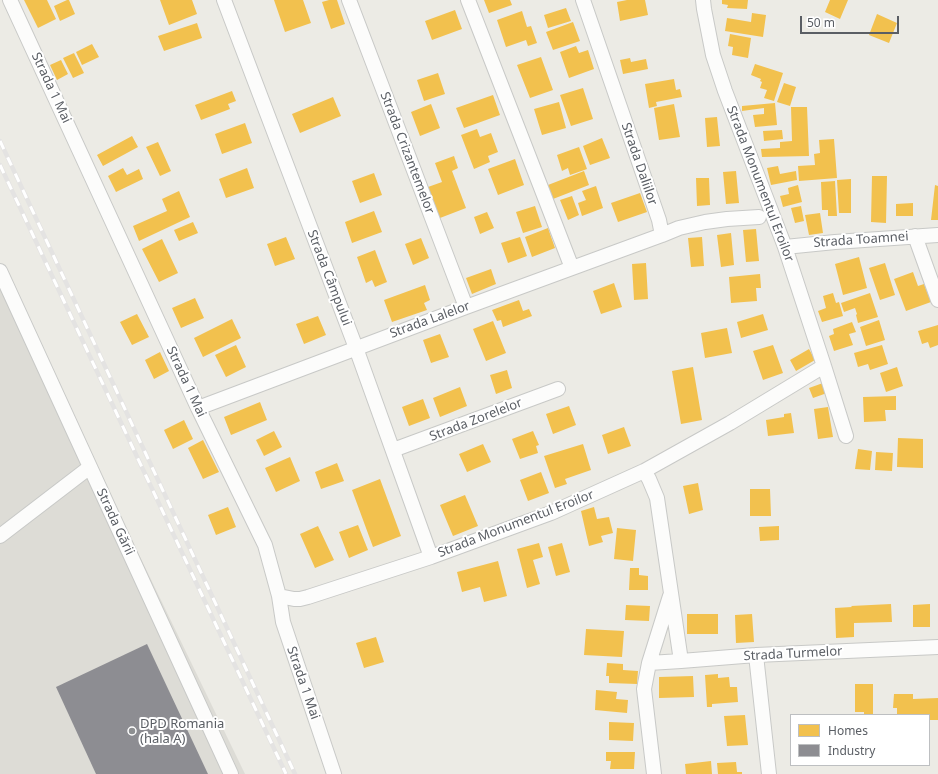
<!DOCTYPE html>
<html>
<head>
<meta charset="utf-8">
<style>
  body { margin:0 }
  #map { position:relative; width:938px; height:774px; overflow:hidden; background:#ecebe5; font-family:"Noto Sans",sans-serif }
  canvas { display:block }
  .legend { position:absolute; left:790px; top:714px; width:140px; height:52px; box-sizing:border-box; background:#fff; border:1px solid #bdbfc1; margin:0; padding:5px 7px; list-style:none; font-size:12px; color:#5a5e64 }
  .legend li { display:flex; align-items:center; gap:8px; height:20px }
  .legend b { width:20px; border:1px solid #bdbfc1 }
  .scale { position:absolute; left:800px; top:16px; width:99px; height:18px; box-sizing:border-box; border:2px solid #5a5e64; border-top:0; padding-left:5px; font-size:12px; line-height:14px; white-space:nowrap; color:#5a5e64; -webkit-text-stroke:3px #fff; paint-order:stroke }
</style>
</head>
<body>
<div id="map">
<canvas width="938" height="774"></canvas>
<ul class="legend">
<li><b style="height:11px;background:#f2c14e"></b>Homes</li>
<li><b style="height:11px;background:#8d8d92"></b>Industry</li>
</ul>
<div class="scale">50 m</div>
</div>
<script>
const ctx = document.querySelector('canvas').getContext('2d');
ctx.lineJoin = 'round';
function fill(path, color) { ctx.fillStyle = color; ctx.fill(path, 'evenodd'); }
const shape = rows => new Path2D(rows.map(r => 'M' + r).join(''));
function stroke(path, color, width, dash) { ctx.strokeStyle = color; ctx.lineWidth = width; ctx.lineCap = dash ? 'butt' : 'round'; ctx.setLineDash(dash || []); ctx.stroke(path); }
function drawText(font, color, halo, rows, align = 'center') {
  ctx.font = font + ' "Noto Sans",sans-serif'; ctx.lineWidth = 4; ctx.setLineDash([]); ctx.textBaseline = 'middle'; ctx.strokeStyle = halo; ctx.fillStyle = color; for (const [text, x, y, turn = 0] of rows) {
    ctx.save(); ctx.translate(x, y); ctx.rotate((+turn || 0) * Math.PI / 180); ctx.textAlign = isNaN(turn) ? turn : align; if (halo) ctx.strokeText(text, 0, 0); ctx.fillText(text, 0, 0); ctx.restore();
  }
}
fill(shape([
  [0,267,245,774,0,774]
]), '#dddcd6');
fill(shape([
  [24,0,47,0,56,19,38,28],
  [67,0,69,0,75,14,60,21,54,6],
  [160,0,192,0,197,14,169,25],
  [274,0,303,0,311,23,285,32],
  [329,0,337,0,345,24,331,29,322,2],
  [484,0,510,0,512,5,489,13],
  [627,0,645,0,648,15,620,21,617,2],
  [722,0,748,0,747,9,727,8,728,5,722,4],
  [830,0,848,0,840,19,825,12],
  [566,8,571,21,548,28,544,15],
  [455,10,462,29,432,40,425,21],
  [522,11,527,27,531,26,537,43,528,46,526,40,506,47,497,20],
  [752,13,766,15,763,37,725,31,727,18,751,22],
  [877,14,897,23,889,43,869,35],
  [573,22,580,41,553,50,546,32],
  [197,23,202,38,164,51,158,36],
  [730,34,751,38,748,58,732,55,733,47,728,46],
  [92,44,99,57,82,65,76,52],
  [576,46,579,53,588,50,594,69,569,78,560,52],
  [74,53,84,73,73,78,63,58],
  [541,57,553,90,530,98,517,65],
  [630,58,631,62,646,59,648,69,623,74,620,60],
  [61,60,68,74,57,80,50,65],
  [755,64,783,73,774,101,764,98,767,90,760,88,762,82,760,81,761,79,751,75],
  [438,73,445,94,424,101,417,80],
  [674,79,676,90,680,89,682,97,656,102,657,106,649,108,645,84],
  [784,83,796,87,790,106,777,102],
  [583,88,593,119,571,126,560,95],
  [232,91,236,101,228,104,230,109,201,120,195,105],
  [493,95,500,115,464,128,456,108],
  [333,97,341,116,300,133,292,114],
  [559,102,566,128,542,135,534,109],
  [775,103,777,125,755,127,753,115,764,114,764,108,742,111,742,106],
  [431,104,440,128,420,136,411,112],
  [674,104,680,137,659,140,654,108],
  [791,107,807,107,809,156,762,157,761,149,780,148,780,142,792,141],
  [717,117,720,146,707,147,705,118],
  [245,123,252,143,222,154,215,134],
  [477,129,480,137,491,133,498,152,488,156,490,162,474,169,461,135],
  [782,130,783,139,764,141,763,131],
  [132,136,138,147,103,166,97,155],
  [602,138,610,158,590,165,583,146],
  [834,139,837,178,799,181,798,166,815,165,814,154,820,153,819,140],
  [158,142,171,171,160,176,146,147],
  [579,147,587,169,570,175,568,168,562,171,557,155],
  [454,156,458,168,452,171,466,208,440,218,428,187,442,182,435,163],
  [515,159,524,185,498,195,488,169],
  [778,166,780,174,796,171,797,180,771,185,767,168],
  [123,168,127,175,139,169,143,179,116,192,108,176],
  [247,168,254,188,226,198,219,179],
  [584,171,589,185,553,199,548,185],
  [736,171,739,203,726,204,723,172],
  [374,173,382,195,360,203,352,181],
  [872,176,887,176,886,223,871,222],
  [696,178,709,178,710,205,697,206],
  [851,179,851,213,839,213,837,180],
  [835,181,837,216,828,216,828,210,822,210,821,182],
  [798,185,802,202,783,207,780,196,789,194,788,188],
  [935,185,938,186,938,220,931,220],
  [596,186,603,208,582,216,578,203,586,200,582,191],
  [179,191,190,217,139,241,133,226,167,211,162,199],
  [640,193,647,212,618,222,611,203],
  [572,196,579,215,568,220,560,200],
  [913,203,913,216,896,216,896,204],
  [535,206,542,227,523,233,516,212],
  [801,206,804,221,795,223,791,208],
  [374,211,382,232,352,243,345,222],
  [487,212,494,228,480,234,474,217],
  [820,213,823,233,809,235,805,215],
  [193,222,198,233,179,241,174,230],
  [548,228,555,248,532,257,525,237],
  [756,229,759,261,746,262,743,230],
  [731,233,734,265,721,267,717,235],
  [286,237,295,259,275,266,267,244],
  [520,237,527,256,508,263,501,243],
  [702,237,704,266,691,267,688,238],
  [421,238,429,258,413,265,405,244],
  [162,239,178,273,159,282,142,249],
  [375,250,387,282,375,287,372,280,366,283,357,257],
  [859,257,867,288,843,295,835,264],
  [646,263,648,299,634,300,632,264],
  [885,263,895,295,880,300,869,268],
  [491,269,496,284,472,294,466,278],
  [913,272,918,286,924,284,931,302,906,311,894,279],
  [760,274,761,288,756,288,757,301,731,303,729,277],
  [614,283,622,307,601,314,593,291],
  [425,285,430,300,424,303,427,310,392,322,384,300],
  [833,293,836,303,839,302,843,316,822,322,818,311,826,308,823,296],
  [870,293,878,317,858,323,856,315,857,314,855,308,844,312,841,303],
  [195,298,204,318,181,328,172,308],
  [519,300,523,311,529,309,532,316,503,327,501,320,497,321,492,310],
  [137,314,149,337,132,345,120,322],
  [763,314,768,330,741,338,737,322],
  [318,316,326,335,304,344,296,324],
  [232,319,241,338,203,357,194,338],
  [879,320,885,340,866,346,860,327],
  [493,321,506,353,486,361,473,329],
  [852,322,856,332,849,334,853,345,834,351,829,336,834,334,833,329],
  [938,325,938,345,930,348,928,342,922,344,918,331],
  [727,328,732,353,705,358,701,333],
  [440,334,449,357,431,363,423,340],
  [236,345,246,367,226,377,215,355],
  [773,345,783,373,763,380,753,351],
  [882,345,888,364,870,370,868,364,858,367,854,353],
  [809,349,815,360,796,371,790,360],
  [160,352,169,371,154,379,145,360],
  [693,367,702,420,681,424,672,371],
  [897,367,903,386,886,392,880,373],
  [507,370,512,388,496,394,490,375],
  [823,383,827,393,813,398,809,388],
  [460,387,467,406,440,417,433,398],
  [896,396,896,410,885,410,886,421,864,422,863,397],
  [423,399,430,418,409,426,402,407],
  [260,402,267,420,231,435,224,417],
  [569,406,576,425,553,434,546,414],
  [828,407,833,437,818,439,814,409],
  [791,413,794,433,768,436,766,420,784,417,784,414],
  [184,420,193,439,173,449,164,430],
  [624,427,631,446,608,454,602,435],
  [274,431,282,447,264,456,256,440],
  [533,431,539,445,536,446,538,453,520,459,512,439],
  [898,438,923,439,923,468,897,467],
  [203,440,219,472,203,479,188,448],
  [483,444,491,462,467,472,459,454],
  [583,444,591,470,565,479,567,484,555,488,544,456],
  [858,449,872,451,870,470,855,469],
  [876,452,893,453,892,471,875,470],
  [290,457,300,481,276,492,265,468],
  [337,463,344,481,321,489,315,472],
  [541,472,549,493,528,501,520,480],
  [380,479,401,536,373,547,352,490],
  [698,483,703,510,689,514,683,486],
  [750,489,770,489,771,516,750,516],
  [465,495,478,526,453,536,440,505],
  [228,507,236,527,216,535,208,515],
  [594,507,597,519,609,517,613,533,601,536,603,542,589,546,581,511],
  [358,525,368,550,349,558,339,532],
  [318,526,334,560,315,568,300,534],
  [779,526,779,540,760,541,759,527],
  [617,528,636,530,633,561,614,559],
  [539,543,543,557,533,560,540,584,527,588,517,549],
  [562,543,570,572,556,576,548,547],
  [498,561,507,596,484,602,480,587,462,592,457,572],
  [630,568,639,568,639,575,648,576,648,590,629,590],
  [891,604,892,622,854,623,854,637,836,638,835,608,852,607,851,606],
  [930,604,930,627,913,627,913,605],
  [626,605,650,606,649,621,625,620],
  [687,614,718,614,718,634,687,634],
  [752,614,754,642,736,643,735,615],
  [586,629,624,631,622,657,584,655],
  [376,637,384,662,364,668,356,643],
  [607,663,623,664,623,670,638,671,637,684,609,683,609,676,606,676],
  [718,674,718,678,729,677,730,687,737,687,738,702,712,704,712,707,707,707,705,675],
  [693,676,694,697,659,698,659,677],
  [855,684,873,684,873,715,864,715,864,712,855,712],
  [596,690,617,692,616,699,628,700,627,713,595,710],
  [894,694,913,694,913,699,938,698,938,720,929,720,929,715,897,715,897,708,893,708],
  [745,715,748,745,727,746,724,716],
  [609,722,634,723,633,741,609,740],
  [606,752,635,752,634,769,610,769,611,761,606,761],
  [711,761,712,774,686,774,685,764],
  [736,762,737,772,742,772,742,774,718,774,717,763]
]), '#f2c14e');
fill(shape([
  [147,644,208,774,96,774,56,687]
]), '#8d8d92');
const minor = shape([
  [10,0,198,408,265,545,279,596,283,622,334,774],
  [224,0,356,348,431,557],
  [349,0,466,307],
  [468,0,540,185,572,268],
  [583,0,659,220,662,235,679,228,705,222,727,219,759,217],
  [703,0,704,9,713,55,725,91,785,247,824,366,846,436],
  [915,236,938,300],
  [785,247,835,242,938,235],
  [0,271,231,774],
  [198,408,466,307,662,235],
  [393,450,558,389],
  [644,471,649,479,657,498,681,661],
  [0,536,90,467],
  [279,596,294,599,300,599,308,597,431,557,551,513,644,471,730,423,824,366],
  [756,655,769,774],
  [649,663,681,661,756,655,938,647],
  [654,774,644,689,649,663,670,596]
]);
stroke(minor, '#c8c9c7', 16);
stroke(minor, '#fcfcfb', 14);
const rail = shape([
  [0,141,295,774],
  [0,165,286,774]
]);
stroke(rail, '#e4e3e2', 4.5);
stroke(rail, '#fff', 3, [9]);
for (const [x, y, r, color] of [
  [132,731,4,"#8d8f91"]
]) { const dot = new Path2D(); dot.arc(x, y, r, 0, 2 * Math.PI); ctx.fillStyle = color; ctx.fill(dot); stroke(dot, '#fff', 1.5); }
drawText('13px', '#5a5e64', '#fff', [
  ["Strada 1 Mai",51,88,65],
  ["Strada Crizantemelor",407,153,69],
  ["Strada Daliilor",639,164,71],
  ["Strada Monumentul Eroilor",760,184,69],
  ["Strada Toamnei",861,240,-4],
  ["Strada Câmpului",329,278,69],
  ["Strada Lalelor",430,320,-20],
  ["Strada 1 Mai",186,382,65],
  ["Strada Zorelelor",476,420,-21],
  ["Strada Gării",115,522,65],
  ["Strada Monumentul Eroilor",516,524,-21],
  ["Strada Turmelor",793,654,-3],
  ["Strada 1 Mai",303,683,71]
]);
drawText('13px', '#5a5e64', '#fff', [
  ["DPD Romania",140,724],
  ["(hala A)",140,739]
], 'left');
</script>
</body>
</html>
